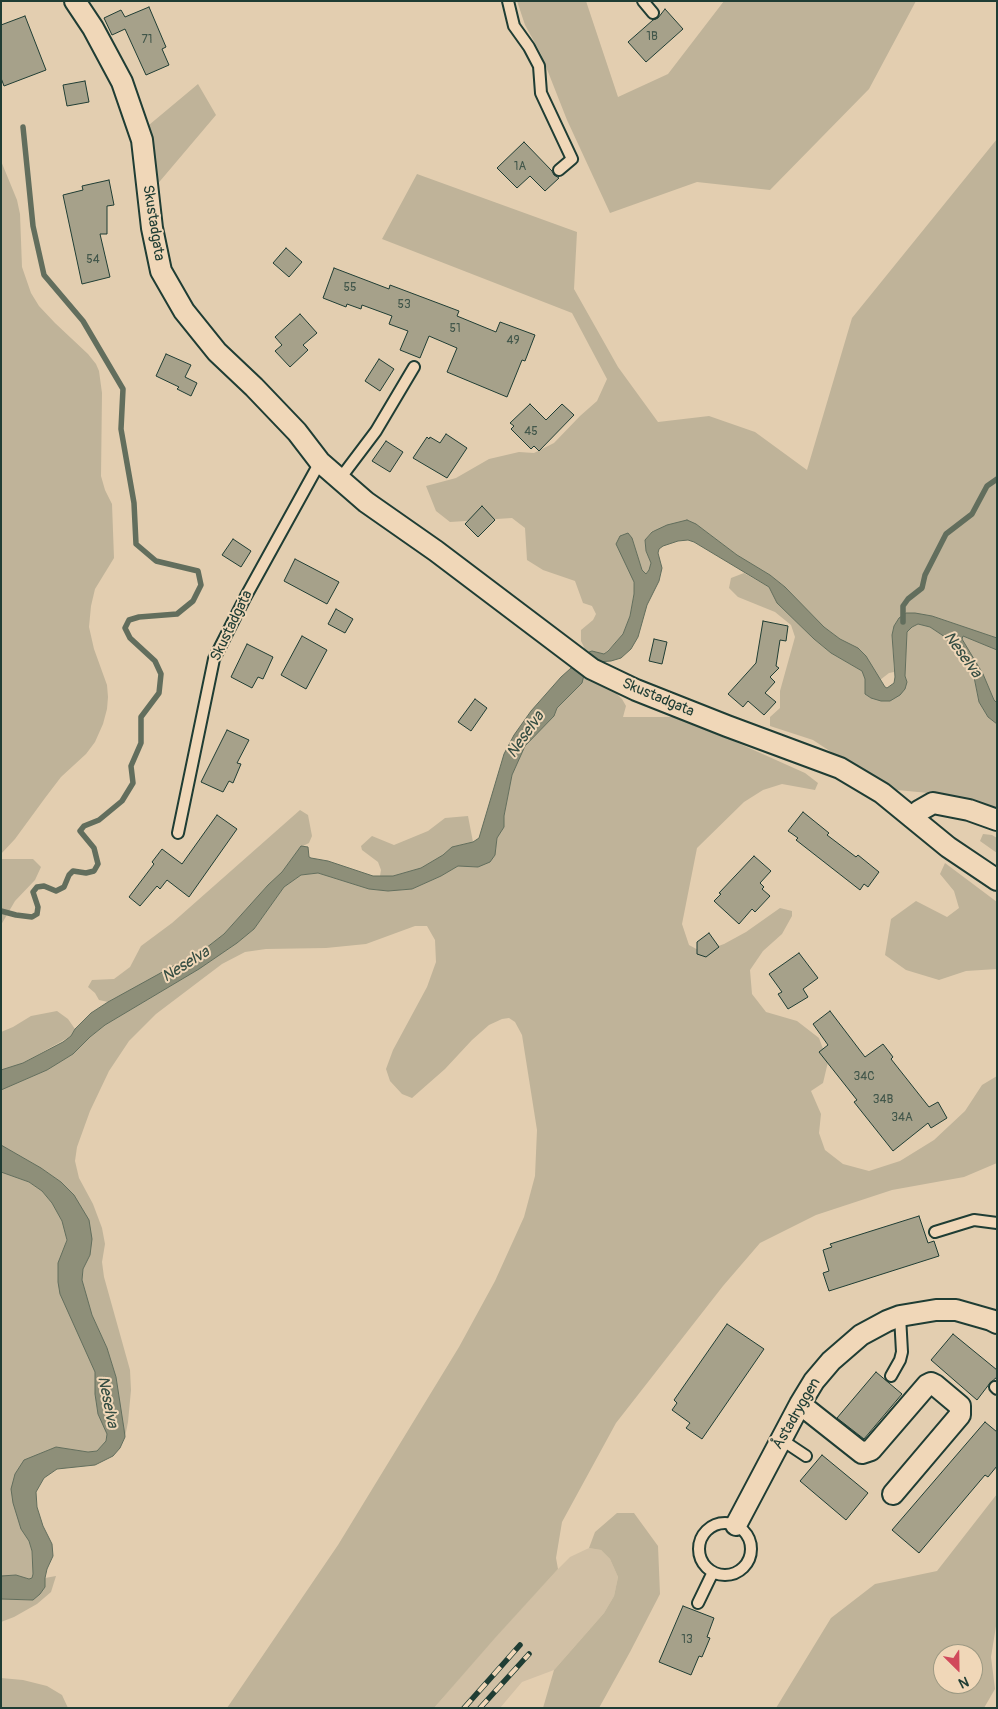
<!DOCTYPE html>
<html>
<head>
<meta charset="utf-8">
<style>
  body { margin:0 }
  #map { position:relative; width:998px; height:1709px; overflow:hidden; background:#e3ceb0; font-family:Pangolin,sans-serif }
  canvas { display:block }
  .frame { position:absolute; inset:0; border:2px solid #1f3d34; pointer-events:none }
  .north { position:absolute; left:933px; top:1644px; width:50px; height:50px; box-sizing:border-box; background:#f0d7b8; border:1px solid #9c9983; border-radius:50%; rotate:157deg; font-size:14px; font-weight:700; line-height:20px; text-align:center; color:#1f3d34 }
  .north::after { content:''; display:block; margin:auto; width:18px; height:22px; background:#d1495b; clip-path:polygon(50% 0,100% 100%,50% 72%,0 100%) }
</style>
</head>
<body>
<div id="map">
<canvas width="998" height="1709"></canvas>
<div class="frame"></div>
<div class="north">N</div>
</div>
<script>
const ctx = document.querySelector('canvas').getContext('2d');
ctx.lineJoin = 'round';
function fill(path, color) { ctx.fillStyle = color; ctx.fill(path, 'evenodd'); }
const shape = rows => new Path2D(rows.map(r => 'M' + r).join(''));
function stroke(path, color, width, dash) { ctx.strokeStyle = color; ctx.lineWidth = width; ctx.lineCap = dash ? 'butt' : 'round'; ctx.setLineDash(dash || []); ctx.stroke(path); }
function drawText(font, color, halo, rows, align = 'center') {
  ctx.font = font + ' Pangolin,sans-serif'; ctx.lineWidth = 4; ctx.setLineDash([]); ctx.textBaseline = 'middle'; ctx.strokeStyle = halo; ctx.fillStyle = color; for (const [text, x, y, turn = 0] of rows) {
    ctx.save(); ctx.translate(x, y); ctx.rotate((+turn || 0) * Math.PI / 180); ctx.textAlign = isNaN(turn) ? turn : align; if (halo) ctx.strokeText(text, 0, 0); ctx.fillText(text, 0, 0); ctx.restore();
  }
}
fill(shape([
  [589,1548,601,1550,610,1559,618,1577,614,1596,604,1613,554,1670,522,1682,500,1708,434,1708,494,1638,558,1569,570,1557]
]), '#d1c0a5');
fill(shape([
  [517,1,586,1,618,97,668,74,724,1,916,1,869,89,770,190,697,182,610,213,567,120,541,54,525,25],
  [198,84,216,115,155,187,143,130],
  [997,139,997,638,932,616,906,613,899,618,894,626,892,635,894,672,889,673,880,680,866,656,858,648,840,639,824,627,785,587,770,575,737,555,696,524,652,531,645,540,646,551,651,563,649,570,646,574,642,570,632,538,634,594,630,616,623,634,604,654,593,651,589,652,585,649,581,641,581,630,593,620,596,614,592,606,583,603,575,581,543,570,527,560,525,528,512,518,450,522,436,511,426,486,456,478,489,459,519,452,534,453,554,443,580,416,597,401,607,379,572,313,382,239,417,174,577,232,574,289,618,367,658,422,709,416,755,432,807,470,852,318],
  [1,161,17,200,20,214,22,267,31,293,39,306,55,323,88,354,96,364,99,371,102,393,101,476,105,490,112,504,114,558,95,589,91,606,89,627,94,649,107,685,108,697,107,709,103,724,95,742,86,754,61,777,45,798,15,839,1,854],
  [744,573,769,587,777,603,814,639,831,653,862,671,865,679,865,694,871,698,907,682,905,676,907,632,912,627,918,624,930,627,945,637,963,657,974,677,979,702,988,717,997,724,997,807,939,794,897,790,871,778,813,740,770,726,770,717,780,708,780,691,795,637,791,625,775,612,738,597,729,588,731,578],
  [963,636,997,650,997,703,994,700,983,674,962,639],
  [584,675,607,689,613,690,622,699,626,706,623,717,680,717,805,773,818,783,815,790,782,784,763,790,744,802,697,848,682,924,689,945,702,952,724,944,746,932,780,908,792,911,792,916,782,934,763,951,750,970,752,994,766,1012,797,1021,819,1038,828,1062,823,1083,811,1091,821,1114,819,1133,825,1150,843,1164,869,1171,900,1161,934,1140,965,1111,982,1085,997,1076,997,1163,964,1177,892,1190,816,1215,760,1243,723,1286,616,1423,562,1522,556,1558,558,1569,495,1638,434,1708,227,1708,338,1545,459,1347,495,1281,524,1217,535,1176,537,1130,522,1035,515,1022,509,1018,502,1019,489,1025,472,1040,445,1069,412,1098,402,1094,390,1081,386,1069,393,1050,427,987,436,962,435,940,427,926,415,926,366,944,326,948,266,949,245,952,222,964,156,1014,129,1041,109,1071,90,1111,77,1147,75,1161,79,1178,93,1204,102,1228,105,1244,102,1262,104,1277,130,1370,131,1390,128,1422,125,1437,116,1377,107,1348,92,1315,82,1280,83,1269,90,1255,74,1195,61,1182,41,1168,1,1145,1,1090,47,1070,73,1054,90,1037,105,1025,199,969,237,943,254,929,284,887,301,875,318,873,369,889,388,891,412,889,441,876,458,866,478,867,495,855,497,838,504,827,504,816,512,775,525,746,554,716,557,708,582,683],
  [300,810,308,815,312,836,309,843,301,847,282,872,268,885,224,934,206,948,140,985,108,1002,99,1000,95,993,88,987,92,980,114,979,130,967,141,946,172,923],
  [468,816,473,842,452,847,443,855,421,868,393,876,380,876,381,870,378,862,362,850,361,846,372,836,394,845,428,831,445,818],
  [983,834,992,835,997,838,997,853,980,841],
  [1,859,33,859,41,867,35,880,15,901,1,925],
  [945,863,997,902,997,969,966,971,939,980,906,970,885,955,891,919,916,901,947,917,959,908,954,891,940,874],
  [57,1011,68,1019,75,1029,71,1036,23,1063,1,1070,1,1032,13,1027,31,1016],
  [1,1172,29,1182,42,1191,52,1203,62,1221,67,1235,65,1247,87,1351,95,1372,95,1394,98,1413,107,1434,106,1441,97,1451,88,1452,56,1447,37,1455,21,1529,29,1541,32,1551,33,1574,32,1578,29,1579,16,1575,1,1576],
  [997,1494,997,1620,991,1657,995,1689,984,1708,776,1708,831,1618,875,1584,937,1571],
  [943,1654,973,1654,973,1684,943,1684],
  [617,1513,634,1513,658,1546,660,1594,630,1652,599,1708,543,1708,554,1670,604,1613,614,1596,618,1577,610,1559,601,1550,589,1548,595,1532],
  [56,1576,51,1592,37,1604,14,1617,1,1622,1,1599,33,1600,45,1587,45,1578],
  [1,1678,23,1680,47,1686,62,1695,68,1708,1,1708]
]), '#bfb399');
const water = shape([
  [687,520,696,524,737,555,770,575,785,587,824,627,840,639,858,648,866,656,885,687,887,688,894,683,895,677,892,635,894,626,899,618,906,613,915,613,932,616,997,638,997,650,963,636,962,639,983,674,994,700,997,703,997,724,988,717,979,702,974,677,963,657,945,637,930,627,918,624,912,627,907,632,905,676,907,682,905,689,900,695,890,701,881,701,871,698,865,694,865,679,862,671,831,653,814,639,777,603,769,587,694,542,688,540,678,541,663,546,659,549,658,553,662,568,659,581,647,605,638,637,631,649,621,658,611,661,596,662,584,675,582,683,557,708,554,716,525,746,512,775,504,816,504,827,497,838,495,855,490,862,478,867,458,866,441,876,412,889,388,891,369,889,318,873,301,875,284,887,254,929,237,943,199,969,105,1025,90,1037,73,1054,47,1070,1,1090,1,1070,23,1063,63,1042,71,1036,75,1029,91,1013,108,1002,206,948,224,934,268,885,282,872,301,846,308,847,309,857,311,858,328,861,373,876,393,876,421,868,443,855,452,847,473,842,479,838,504,754,514,735,531,711,561,677,589,652,592,651,604,654,608,651,623,634,630,616,634,594,634,582,616,544,620,536,628,533,632,538,642,570,646,574,649,570,651,563,646,551,645,540,652,532,667,525,687,520],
  [1,1145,41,1168,61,1182,74,1195,89,1220,92,1239,90,1255,83,1269,82,1280,92,1315,107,1348,116,1377,124,1429,125,1437,120,1448,113,1456,95,1465,57,1469,44,1478,36,1492,37,1507,43,1526,52,1544,53,1556,47,1569,45,1578,45,1587,40,1594,33,1600,1,1599,1,1576,16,1575,29,1579,32,1578,33,1574,32,1551,29,1541,21,1529,13,1503,11,1489,15,1474,24,1460,56,1447,88,1452,97,1451,106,1441,107,1434,98,1414,95,1394,95,1372,60,1294,58,1282,58,1263,67,1240,62,1221,52,1203,42,1191,29,1182,1,1172,1,1145]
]);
fill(water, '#8e8f79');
stroke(water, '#626e5d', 1);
stroke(shape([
  [903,622,903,606,908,599,922,588,925,575,946,534,972,514,987,486,997,479],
  [1,911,16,915,32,917,37,914,38,907,33,892,37,887,44,886,56,891,64,887,69,875,73,871,86,873,94,871,98,864,94,848,80,831,84,826,99,820,122,801,133,783,131,766,141,743,141,717,159,693,161,674,155,661,130,638,125,628,129,620,139,617,177,614,193,601,201,585,198,571,156,561,136,544,134,503,121,429,123,389,83,321,44,275,33,226,23,127]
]), '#626e5d', 5.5);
const building = shape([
  [149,7,166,47,162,49,169,65,146,75,125,29,112,35,104,18,121,10,125,17,149,7],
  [665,9,683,29,646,62,628,42,653,20,658,18,665,9],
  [25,16,46,70,4,86,1,78,1,25,25,16],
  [85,81,89,102,67,106,63,85,85,81],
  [524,142,552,171,554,175,559,178,545,191,530,176,517,188,497,168,524,142],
  [109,180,114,205,107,206,107,234,100,234,110,277,82,284,63,195,83,190,82,186,109,180],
  [286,248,302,262,289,277,273,263,286,248],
  [334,268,389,289,390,285,459,311,457,316,496,332,500,322,535,335,525,361,522,360,507,397,447,372,457,348,429,336,420,358,400,350,408,331,389,324,392,316,362,305,361,309,347,304,346,307,323,298,334,268],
  [300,314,317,333,303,345,308,350,290,367,275,351,282,345,275,337,300,314],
  [166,354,191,365,185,377,197,383,191,396,177,389,179,387,156,376,166,354],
  [379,359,394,369,380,391,365,381,379,359],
  [530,404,546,420,562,404,574,415,539,451,534,446,531,449,511,429,514,426,510,423,530,404],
  [446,434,467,448,447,478,413,458,427,437,429,439,430,437,440,443,446,434],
  [386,441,403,452,390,472,372,461,386,441],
  [482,506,495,520,478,537,465,524,482,506],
  [233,539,251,551,241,567,222,555,233,539],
  [295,559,339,582,327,604,284,581,295,559],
  [336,609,353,619,345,633,328,624,336,609],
  [763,621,788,626,786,641,780,640,776,666,779,668,770,677,775,682,765,693,776,702,764,715,748,701,743,707,728,694,756,663,763,621],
  [302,636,327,650,306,689,281,675,302,636],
  [654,639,667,642,662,664,649,661,654,639],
  [247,644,273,657,263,679,258,677,252,688,231,677,247,644],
  [475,699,487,708,471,731,458,722,475,699],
  [227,730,249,740,237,763,241,764,233,783,229,781,223,792,201,782,227,730],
  [803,812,829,833,827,835,856,857,858,855,879,872,868,887,864,884,860,890,796,840,798,838,788,831,803,812],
  [217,815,237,829,189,897,167,880,160,889,157,886,140,906,129,897,154,864,152,862,162,849,182,864,217,815],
  [754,856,771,871,760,883,764,887,762,889,770,896,755,912,752,909,739,924,714,901,721,894,719,893,754,856],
  [709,933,719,947,706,957,697,954,697,942,709,933],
  [799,953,818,978,803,989,808,997,788,1009,778,994,782,992,769,974,799,953],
  [830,1011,865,1057,883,1044,893,1057,891,1059,929,1107,938,1102,947,1118,931,1128,928,1123,893,1151,854,1102,857,1100,819,1052,828,1045,813,1024,830,1011],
  [919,1216,928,1243,934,1241,939,1256,829,1291,823,1273,829,1271,823,1250,832,1247,830,1244,919,1216],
  [727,1324,764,1349,702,1439,686,1428,690,1423,672,1410,677,1403,674,1400,727,1324],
  [953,1334,997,1370,997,1377,990,1383,977,1400,931,1360,953,1334],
  [876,1372,902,1394,864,1439,837,1418,876,1372],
  [985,1422,997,1432,997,1466,988,1477,985,1475,919,1553,892,1530,985,1422],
  [822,1455,868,1493,846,1520,800,1481,822,1455],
  [683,1606,714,1618,707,1637,710,1638,702,1657,699,1656,691,1675,659,1662,683,1606]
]);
fill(building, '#a6a18a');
stroke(building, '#1f3d34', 1);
const lane = shape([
  [508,1,514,26,529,47,539,66,541,93,572,159,559,170],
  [643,1,653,13],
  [339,480,376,431,414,367],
  [178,833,214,659,246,596,320,462],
  [935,1232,974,1220,997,1223],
  [891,1376,900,1360,902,1352,900,1316],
  [995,1387,997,1389],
  [782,1440,806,1456],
  '699 1549a26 26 0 1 1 52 0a26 26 0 1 1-52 0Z',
  [698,1603,713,1572]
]);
const street = shape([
  [75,1,93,28,122,82,142,140,152,228,161,271,184,311,217,352,254,387,297,432,320,462,366,502,436,551,592,669,636,690,727,726,840,768,882,793,948,847,997,880],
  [913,818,919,811,933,803,969,810,997,820],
  [800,1404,862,1453,871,1450,927,1385,931,1383,935,1385,960,1406,960,1415,893,1494],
  [736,1525,800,1404,814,1381,831,1361,861,1335,887,1321,900,1316,936,1310,956,1310,991,1320,997,1323]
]);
stroke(lane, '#1f3d34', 14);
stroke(street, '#1f3d34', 24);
stroke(lane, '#f0d7b8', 10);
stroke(street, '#f0d7b8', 20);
const rail = shape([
  [464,1708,520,1645],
  [480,1708,529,1654]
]);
stroke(rail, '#1f3d34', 5.5);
stroke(rail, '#f0d7b8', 4, [11]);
drawText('12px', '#41564a', null, [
  ["1B",652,37],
  ["71",147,40],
  ["1A",520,167],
  ["54",93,260],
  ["55",350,288],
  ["53",404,305],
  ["51",455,329],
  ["49",513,341],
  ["45",531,432],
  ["34C",864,1077],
  ["34B",883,1100],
  ["34A",902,1118],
  ["13",687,1640]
]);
drawText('15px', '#1f3d34', '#f0d7b8', [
  ["Skustadgata",153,223,81],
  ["Skustadgata",232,626,-64],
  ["Skustadgata",658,698,23],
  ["Åstadryggen",797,1414,-60]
]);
drawText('italic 16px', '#354d42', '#f0d7b8', [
  ["Neselva",962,655,54],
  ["Neselva",526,735,-55],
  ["Neselva",186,965,-32],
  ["Neselva",107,1402,79]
]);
</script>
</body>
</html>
